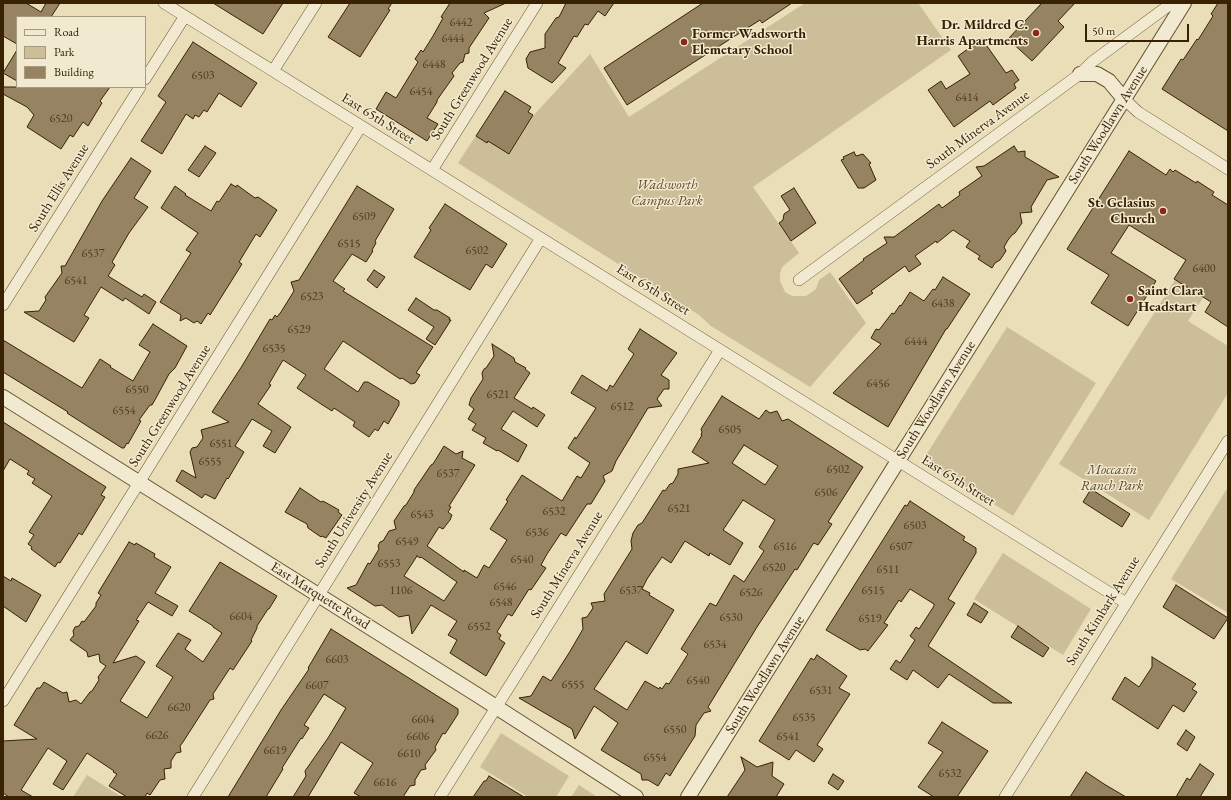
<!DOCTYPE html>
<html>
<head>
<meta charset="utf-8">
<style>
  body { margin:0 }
  #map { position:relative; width:1231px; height:800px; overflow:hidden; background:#e9deb7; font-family:"EB Garamond",serif }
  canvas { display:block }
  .frame { position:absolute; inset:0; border:4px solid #392104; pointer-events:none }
  .legend { position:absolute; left:16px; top:16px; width:130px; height:72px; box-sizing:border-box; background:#f1ead0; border:1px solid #a79a7e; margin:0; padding:5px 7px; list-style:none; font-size:12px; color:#392104 }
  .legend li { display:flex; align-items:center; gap:8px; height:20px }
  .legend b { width:20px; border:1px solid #a79a7e }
  .scale { position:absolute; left:1085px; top:24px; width:104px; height:18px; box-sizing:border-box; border:2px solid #392104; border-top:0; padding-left:5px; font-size:12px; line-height:14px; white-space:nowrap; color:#392104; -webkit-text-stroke:3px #f1ead0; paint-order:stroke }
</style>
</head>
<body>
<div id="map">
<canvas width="1231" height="800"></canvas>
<div class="frame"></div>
<ul class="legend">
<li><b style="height:5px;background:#f1ead0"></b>Road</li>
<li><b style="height:11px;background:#cbbe99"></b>Park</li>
<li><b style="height:11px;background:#958361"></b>Building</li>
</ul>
<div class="scale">50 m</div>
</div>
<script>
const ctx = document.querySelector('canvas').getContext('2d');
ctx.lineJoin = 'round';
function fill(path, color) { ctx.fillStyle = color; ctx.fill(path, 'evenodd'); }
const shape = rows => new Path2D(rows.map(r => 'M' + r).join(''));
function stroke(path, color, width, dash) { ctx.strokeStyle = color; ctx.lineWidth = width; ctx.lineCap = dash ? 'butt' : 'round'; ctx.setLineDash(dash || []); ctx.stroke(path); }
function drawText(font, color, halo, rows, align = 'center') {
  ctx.font = font + ' "EB Garamond",serif'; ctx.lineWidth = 3; ctx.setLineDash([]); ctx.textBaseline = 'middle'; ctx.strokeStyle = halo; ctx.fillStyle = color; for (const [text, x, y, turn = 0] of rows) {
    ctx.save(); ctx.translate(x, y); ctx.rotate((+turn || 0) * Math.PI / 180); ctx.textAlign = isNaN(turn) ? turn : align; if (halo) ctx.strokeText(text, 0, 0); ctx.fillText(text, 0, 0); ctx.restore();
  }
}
fill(shape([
  [805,3,918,3,951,50,753,187,799,253,782,267,780,274,780,281,785,292,792,296,806,296,816,289,819,280,830,272,866,323,810,387,711,326,699,315,458,163,477,134,510,154,533,116,590,54,629,117],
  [1175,280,1203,298,1188,321,1228,346,1228,393,1149,520,1059,464],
  [1007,327,1096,383,1013,516,923,460],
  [1228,487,1228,613,1171,579],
  [1003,553,1091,609,1063,655,974,599],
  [501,733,569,776,556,797,528,797,480,767],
  [87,775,122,797,73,797],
  [579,785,597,797,571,797]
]), '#cbbe99');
const building = shape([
  [3,3,26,3,41,12,46,3,60,3,51,17,17,17,17,44,3,36,3,3],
  [213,3,283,3,263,34,213,3],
  [350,3,392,3,388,9,390,10,360,57,328,37,350,3],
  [450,3,506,3,484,13,489,18,469,48,469,53,465,54,463,62,460,63,452,73,454,76,437,100,437,102,427,118,438,124,427,141,376,109,386,92,396,98,418,62,415,59,421,50,423,52,433,36,443,18,441,17,450,3],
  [566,3,614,3,605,16,598,11,588,25,585,24,577,37,574,36,558,63,566,68,552,83,528,68,526,59,530,52,545,48,545,34,556,18,559,17,566,3],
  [703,3,792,3,762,23,760,20,627,105,604,68,703,3],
  [1042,3,1075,3,1058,21,1064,27,1032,61,1008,39,1042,3],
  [1218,3,1228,3,1228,131,1162,89,1181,59,1183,60,1197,39,1198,40,1213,16,1211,14,1218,3],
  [982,39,1006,73,1012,70,1019,80,1014,84,1016,88,993,105,990,101,954,127,928,90,941,81,946,89,970,74,958,56,982,39],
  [193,42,257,83,241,107,219,93,207,112,204,110,199,117,195,115,193,119,186,114,162,154,141,141,166,102,158,96,193,42],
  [17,50,17,81,3,73,17,50],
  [3,87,110,87,100,101,102,103,88,126,83,122,73,137,70,135,61,149,27,127,34,115,27,107,3,94,3,87],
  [505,91,531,107,528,112,533,115,509,154,488,141,487,143,476,136,505,91],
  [205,146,216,153,199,177,188,170,205,146],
  [1014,146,1018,152,1025,151,1025,157,1059,177,1047,180,1031,207,1032,212,1020,213,1022,223,1015,233,1012,235,1008,240,1004,247,1006,251,1000,260,995,263,992,268,978,259,980,256,966,247,970,241,953,230,937,243,936,241,915,256,921,264,909,272,905,266,871,291,873,293,857,304,839,279,864,260,863,259,887,243,884,237,894,237,939,204,942,208,960,195,959,192,982,176,976,167,984,166,1014,146],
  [1129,151,1166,175,1170,169,1173,172,1175,170,1196,183,1197,181,1214,192,1212,195,1228,205,1228,327,1205,312,1211,302,1174,279,1186,260,1129,225,1111,253,1156,281,1128,326,1091,303,1109,275,1067,249,1129,151],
  [854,152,856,156,863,154,871,163,869,164,876,180,864,188,858,188,841,160,844,159,843,157,854,152],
  [131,158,151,171,134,198,148,207,129,233,112,262,115,265,108,276,142,297,144,294,156,302,149,314,125,298,123,301,101,287,84,315,89,318,74,342,24,312,39,311,46,300,45,297,62,273,61,266,65,266,102,201,131,158],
  [231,184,236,187,237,185,255,198,258,197,277,210,260,237,256,234,239,262,242,264,210,315,208,313,201,324,197,321,194,323,186,318,180,321,181,315,160,302,191,253,186,250,198,233,161,208,175,186,186,194,185,195,211,211,217,201,219,202,231,184],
  [357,186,394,209,375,241,376,243,372,250,373,251,366,262,352,254,333,281,345,289,343,291,433,347,416,373,420,375,415,383,411,384,402,378,400,379,343,341,324,369,358,392,364,382,368,382,399,401,399,405,388,424,384,421,378,431,375,429,369,437,353,426,355,422,334,408,332,411,321,404,297,388,306,375,283,360,269,384,271,385,258,404,291,427,275,453,263,446,272,431,252,419,235,446,244,452,228,479,227,478,215,499,205,494,202,498,176,481,182,470,196,478,190,452,192,448,197,447,203,438,201,430,229,422,212,412,242,366,270,319,272,320,275,315,277,317,281,312,294,291,291,282,299,280,357,186],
  [794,188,816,223,791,241,779,223,783,220,784,214,790,210,781,196,794,188],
  [445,204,507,244,492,268,486,264,470,290,414,257,431,230,429,228,445,204],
  [374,270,385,277,377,288,367,280,374,270],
  [943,277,970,294,947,329,946,329,888,427,833,393,881,344,871,338,876,329,879,330,892,313,894,314,900,305,901,306,910,292,924,301,933,289,935,290,943,277],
  [416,298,434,310,437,310,450,318,449,320,451,320,435,345,426,339,434,327,408,310,416,298],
  [153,324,187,346,175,368,169,374,156,398,152,405,150,405,139,420,141,421,128,444,127,443,124,448,122,448,92,429,67,413,68,412,3,372,3,340,82,388,100,359,111,366,110,367,133,381,150,352,139,345,153,324],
  [640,329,677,353,661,375,669,380,669,389,664,389,657,399,662,406,648,408,616,461,612,471,603,476,605,481,591,504,587,504,566,536,561,533,547,554,541,565,546,568,531,590,529,589,512,616,508,614,497,632,501,635,499,639,505,643,486,676,450,653,457,640,448,635,457,621,431,605,412,634,409,615,399,617,382,605,375,606,347,588,356,585,368,563,370,564,379,549,378,546,380,542,383,541,389,531,396,529,394,521,404,506,406,505,414,492,414,490,431,465,433,464,444,446,456,454,463,451,462,458,475,465,449,506,451,507,448,512,452,515,450,520,443,529,439,527,427,546,464,572,464,570,477,578,484,565,489,568,507,540,490,529,508,501,506,500,522,475,562,501,577,476,581,478,590,463,568,448,575,437,576,439,596,408,571,393,582,375,607,391,610,385,613,387,634,354,628,349,640,329],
  [417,556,420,558,421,557,457,582,444,601,404,576,417,556],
  [492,344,514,358,515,362,526,368,525,369,530,373,514,398,532,409,533,407,545,415,537,427,513,411,501,429,527,445,518,462,498,450,497,451,483,443,486,438,472,430,476,424,468,419,474,409,469,405,471,398,483,379,482,373,484,369,486,368,494,356,492,344],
  [722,396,759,419,766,410,770,413,777,411,782,421,788,419,863,467,828,522,832,524,818,545,814,543,813,544,797,570,795,569,757,627,708,707,711,711,704,713,696,725,695,736,676,766,670,776,666,773,658,786,648,780,642,780,641,774,601,750,618,723,594,706,575,739,572,729,519,698,531,696,543,676,551,681,569,653,583,629,582,618,587,617,593,608,591,603,605,601,604,594,632,549,631,541,633,533,638,525,642,523,663,490,665,491,670,484,673,483,678,474,678,469,709,463,692,452,702,435,701,435,702,432,701,429,722,396],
  [744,445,778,466,765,485,732,463,744,445],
  [743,500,775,520,759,547,764,551,744,582,734,575,716,606,710,603,681,649,688,654,669,684,666,683,662,689,660,687,659,689,645,681,627,710,594,689,626,641,647,654,674,610,649,595,650,593,642,589,647,579,662,557,671,563,685,541,709,556,710,553,730,565,743,543,723,530,743,500],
  [3,422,106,487,101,495,105,497,82,535,79,533,60,563,58,562,55,567,31,549,32,547,28,544,34,535,29,532,52,496,32,483,35,479,27,474,29,471,10,459,3,471,3,422],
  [300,488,321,502,323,501,339,510,338,512,342,515,326,538,322,536,321,537,308,528,307,524,285,512,300,488],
  [1091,489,1130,514,1122,527,1083,502,1091,489],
  [910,501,965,537,963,540,976,548,976,553,948,599,955,603,928,646,1012,703,993,703,949,674,938,688,913,670,907,680,890,669,896,660,900,663,915,640,910,636,916,627,919,629,934,606,934,604,910,589,901,602,899,600,884,623,888,625,868,651,865,649,860,650,826,630,905,505,907,506,910,501],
  [129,542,135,545,136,543,155,554,154,557,171,567,155,593,178,606,172,616,148,602,136,620,139,621,113,663,136,656,145,662,120,701,147,718,173,677,156,666,178,633,191,640,185,649,203,662,222,633,213,627,213,626,189,611,220,562,277,596,269,609,268,609,257,626,257,628,251,640,252,641,233,670,230,668,213,694,214,699,210,700,183,742,180,746,181,752,176,753,171,761,171,768,164,769,165,779,160,780,150,795,147,793,145,797,127,797,109,786,117,774,113,772,114,771,87,753,63,790,53,784,67,761,48,748,21,790,33,797,9,797,3,793,3,741,37,739,14,725,37,688,40,688,44,682,63,693,67,692,69,702,76,700,81,704,90,692,92,691,99,680,98,677,106,666,100,662,99,654,88,657,87,652,70,640,74,635,73,631,75,627,79,626,82,621,84,622,96,606,96,603,101,595,98,593,129,542],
  [3,576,11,581,12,578,41,595,26,622,3,606,3,576],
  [1176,585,1228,618,1214,639,1163,607,1176,585],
  [974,603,988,612,981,623,967,615,974,603],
  [1018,626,1049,648,1043,657,1011,637,1018,626],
  [331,629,458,709,458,714,445,734,443,733,435,747,436,750,425,765,426,769,421,770,415,780,415,785,410,786,403,797,361,797,354,793,373,763,341,742,308,797,293,797,306,776,305,771,328,738,346,708,324,694,304,725,309,728,302,739,301,738,282,768,283,769,266,797,228,797,281,710,309,669,308,668,331,629],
  [817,655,847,676,839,688,850,694,817,745,823,749,814,762,796,750,789,760,759,741,811,658,814,660,817,655],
  [1152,657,1196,684,1192,689,1197,692,1184,712,1173,705,1158,729,1112,699,1125,677,1139,687,1152,667,1152,657],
  [942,722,988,751,957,797,934,797,918,787,943,752,928,743,942,722],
  [1186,730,1195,737,1187,751,1177,744,1186,730],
  [741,757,757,767,773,762,772,776,784,784,776,797,727,797,745,770,741,757],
  [1200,764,1214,774,1200,797,1176,797,1187,778,1190,780,1200,764],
  [1086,772,1104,784,1126,797,1070,797,1086,772],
  [833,774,844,781,838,790,828,783,833,774],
  [489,776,524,797,473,797,484,781,486,781,489,776]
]);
fill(building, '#958361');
stroke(building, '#392104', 1);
const minor = shape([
  [164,3,1126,603],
  [273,71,316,3],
  [145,79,185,16],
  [1124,99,1138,112,1228,169],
  [432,170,537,3],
  [799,280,1080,74,1092,62,1172,3],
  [3,305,140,87],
  [3,701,361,126],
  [193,797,541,238],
  [440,797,720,350],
  [1005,797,1228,441]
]);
const tertiary = shape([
  [1080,74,1097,74,1109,81,1124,99],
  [3,397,479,696,636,797],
  [688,797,1184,3]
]);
stroke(minor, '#655031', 12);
stroke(tertiary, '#655031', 16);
stroke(minor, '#f1ead0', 11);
stroke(tertiary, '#f1ead0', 14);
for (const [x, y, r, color] of [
  [1036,33,4,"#8f2418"],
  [684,42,4,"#8f2418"],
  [1163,211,4,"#8f2418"],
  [1130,299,4,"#8f2418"]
]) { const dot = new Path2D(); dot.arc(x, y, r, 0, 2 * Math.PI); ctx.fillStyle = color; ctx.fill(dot); stroke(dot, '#f1ead0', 1.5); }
drawText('12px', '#503a1b', null, [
  ["6442",461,23],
  ["6444",453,39],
  ["6448",434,65],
  ["6503",203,76],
  ["6454",421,92],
  ["6414",967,98],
  ["6520",61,119],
  ["6509",364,217],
  ["6515",349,244],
  ["6502",477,251],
  ["6537",93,254],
  ["6400",1204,269],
  ["6541",76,281],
  ["6523",312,297],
  ["6438",943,304],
  ["6529",299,330],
  ["6444",916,342],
  ["6535",274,349],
  ["6456",878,384],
  ["6550",137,390],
  ["6521",498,395],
  ["6512",622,407],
  ["6554",124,411],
  ["6505",730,430],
  ["6551",221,444],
  ["6555",210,462],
  ["6502",838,470],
  ["6537",448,474],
  ["6506",826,493],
  ["6521",679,509],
  ["6532",554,512],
  ["6543",422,515],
  ["6503",915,526],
  ["6536",537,533],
  ["6549",407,542],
  ["6516",785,547],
  ["6507",901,547],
  ["6540",522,560],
  ["6553",389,564],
  ["6520",774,568],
  ["6511",888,570],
  ["6546",505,587],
  ["1106",401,591],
  ["6537",631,591],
  ["6515",873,591],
  ["6526",751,593],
  ["6548",501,603],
  ["6604",241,617],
  ["6530",731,618],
  ["6519",870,619],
  ["6552",479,627],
  ["6534",715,645],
  ["6603",337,660],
  ["6540",698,681],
  ["6555",573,685],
  ["6607",317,686],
  ["6531",821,691],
  ["6620",179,708],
  ["6535",804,718],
  ["6604",423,720],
  ["6550",675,730],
  ["6626",157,736],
  ["6606",418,737],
  ["6541",788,737],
  ["6619",275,751],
  ["6610",409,754],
  ["6554",655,758],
  ["6532",950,774],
  ["6616",385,783]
]);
drawText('bold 14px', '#392104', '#f1ead0', [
  ["Dr. Mildred C.",1028,25],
  ["Harris Apartments",1028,41],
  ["Former Wadsworth",692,34,"left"],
  ["Elemetary School",692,50,"left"],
  ["St. Gelasius",1155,203],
  ["Church",1155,219],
  ["Saint Clara",1138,291,"left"],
  ["Headstart",1138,307,"left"]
], 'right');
drawText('14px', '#392104', '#f1ead0', [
  ["South Greenwood Avenue",472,79,-58],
  ["East 65th Street",378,119,32],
  ["South Woodlawn Avenue",1108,125,-58],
  ["South Minerva Avenue",978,130,-36],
  ["South Ellis Avenue",59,188,-58],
  ["East 65th Street",653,290,32],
  ["South Woodlawn Avenue",936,400,-58],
  ["South Greenwood Avenue",170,406,-58],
  ["East 65th Street",958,481,32],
  ["South University Avenue",354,510,-58],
  ["South Minerva Avenue",567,565,-58],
  ["East Marquette Road",320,596,32],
  ["South Kimbark Avenue",1103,611,-58],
  ["South Woodlawn Avenue",765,675,-58]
]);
drawText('italic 14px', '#5e4829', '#f1ead0', [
  ["Wadsworth",667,185],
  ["Campus Park",667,201],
  ["Moccasin",1112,470],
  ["Ranch Park",1112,486]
]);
</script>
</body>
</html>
